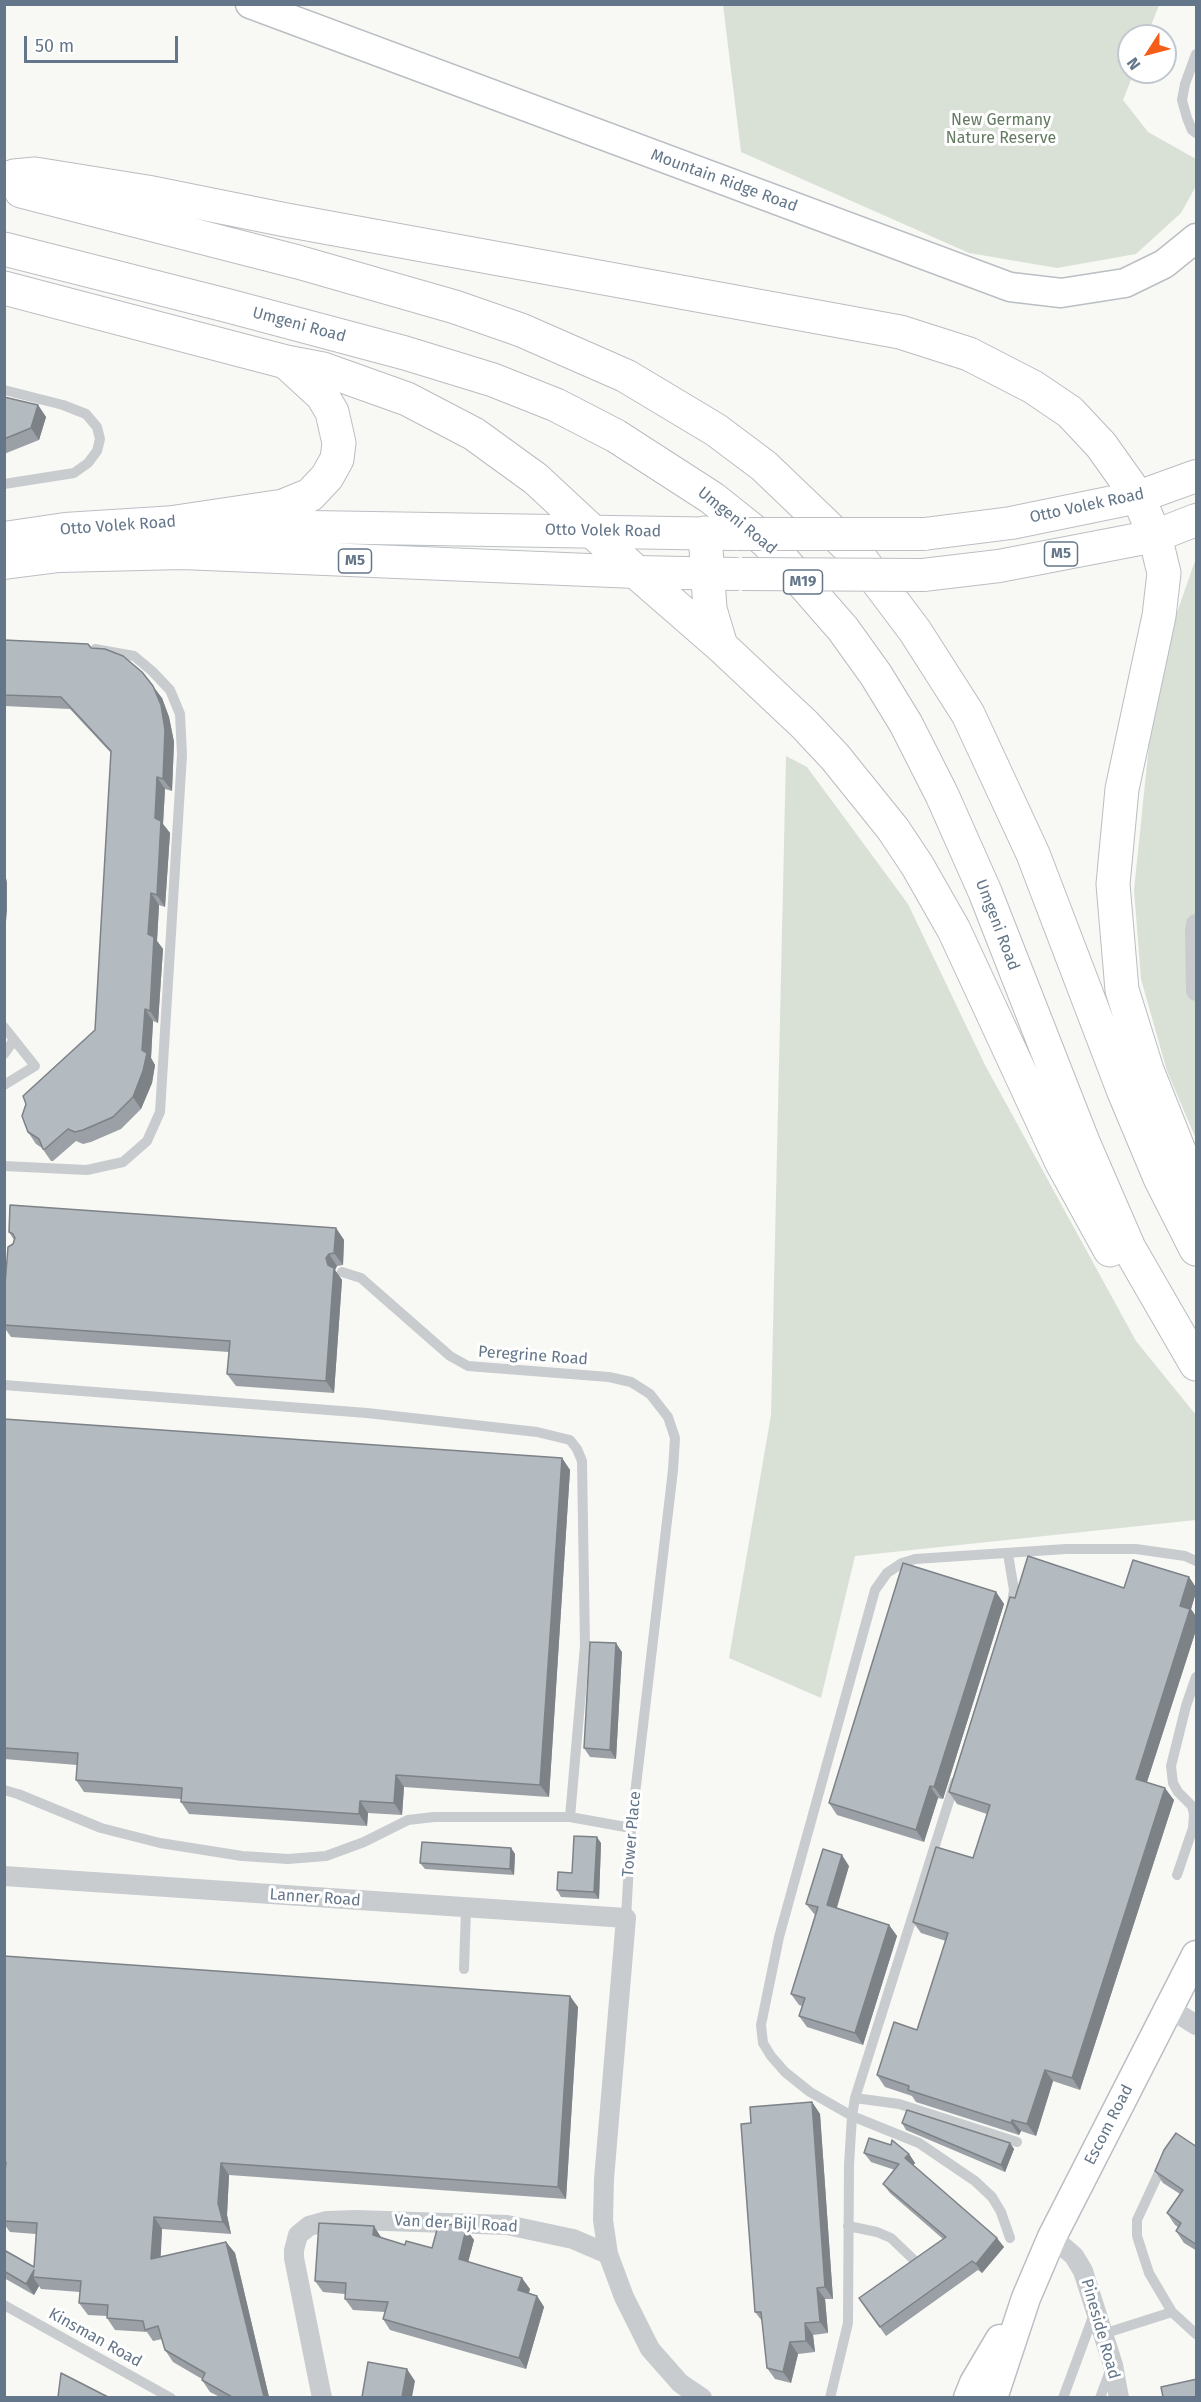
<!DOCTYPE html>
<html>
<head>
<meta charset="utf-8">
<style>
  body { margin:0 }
  #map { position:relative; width:1201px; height:2402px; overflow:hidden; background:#f8f8f5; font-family:"Fira Sans",sans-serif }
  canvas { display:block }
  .frame { position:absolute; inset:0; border:6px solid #647689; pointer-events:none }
  .north { position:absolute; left:1117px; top:24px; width:60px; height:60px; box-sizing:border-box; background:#fff; border:2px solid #c1c8d0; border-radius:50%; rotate:234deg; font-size:16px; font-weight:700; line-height:24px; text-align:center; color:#647689 }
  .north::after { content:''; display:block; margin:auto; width:21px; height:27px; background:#f55e18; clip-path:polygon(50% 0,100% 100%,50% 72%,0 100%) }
  .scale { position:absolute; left:24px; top:36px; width:154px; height:27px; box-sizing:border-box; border:3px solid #647689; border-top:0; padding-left:8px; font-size:18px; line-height:21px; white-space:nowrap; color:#647689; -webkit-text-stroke:4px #fff; paint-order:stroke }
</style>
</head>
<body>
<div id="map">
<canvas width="1201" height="2402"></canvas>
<div class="frame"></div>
<div class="north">N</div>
<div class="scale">50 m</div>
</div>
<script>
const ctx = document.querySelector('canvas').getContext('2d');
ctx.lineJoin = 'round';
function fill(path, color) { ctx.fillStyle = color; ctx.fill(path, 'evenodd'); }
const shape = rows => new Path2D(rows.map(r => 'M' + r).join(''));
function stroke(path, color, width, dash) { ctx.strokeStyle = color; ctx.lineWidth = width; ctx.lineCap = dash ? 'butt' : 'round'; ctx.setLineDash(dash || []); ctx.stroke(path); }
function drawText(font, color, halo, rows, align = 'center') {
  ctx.font = font + ' "Fira Sans",sans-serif'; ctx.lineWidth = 6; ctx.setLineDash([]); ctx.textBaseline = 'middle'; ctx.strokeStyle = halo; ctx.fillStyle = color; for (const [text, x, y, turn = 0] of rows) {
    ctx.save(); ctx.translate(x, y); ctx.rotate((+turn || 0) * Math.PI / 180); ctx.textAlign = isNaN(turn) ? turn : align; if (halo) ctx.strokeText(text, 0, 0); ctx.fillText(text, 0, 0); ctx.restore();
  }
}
fill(shape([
  [723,5,1159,5,1147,36,1129,36,1129,72,1134,72,1123,100,1148,132,1196,159,1196,186,1181,213,1136,254,1057,268,969,253,741,152],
  [1196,558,1196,1139,1167,1071,1141,979,1134,890,1151,725,1174,621],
  [786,756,807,767,908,904,985,1065,1136,1341,1196,1415,1196,1520,855,1556,821,1698,729,1658,771,1415]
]), '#d9e1d6');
const secondary = shape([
  [250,4,1010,287,1061,293,1125,283,1164,264,1196,238],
  [968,2398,974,2383,1000,2339],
  [993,2398,1026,2298,1052,2237,1196,1955]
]);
const primary = shape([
  [924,534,1011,523,1138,497,1196,476],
  [4,538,65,529,176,522,311,527,733,534],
  [4,563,59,556,182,553,636,572,735,574],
  [923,575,999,566,1155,536,1196,520]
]);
const highway = shape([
  [4,180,14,176,35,174,147,192,286,220,900,332,969,354,1033,387,1070,412,1101,445,1138,497,1155,536,1164,573,1159,616,1122,789,1113,884,1122,990,1147,1070,1196,1193],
  [21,191,298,262,455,307,521,330,626,376,716,430,764,466,860,558,915,631,968,714,1033,854,1124,1092,1160,1178,1196,1249],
  [4,249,229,306,405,353,493,380,556,405,616,436,712,498,766,541,843,629,876,675,906,724,942,795,985,892,1083,1142,1129,1248,1196,1364],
  [4,288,286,362,323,369,407,399,474,434,536,479,636,572,721,646,804,724,835,757,893,829,917,865,954,930,1061,1161,1110,1250],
  [176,522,283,506,310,495,327,477,337,459,339,443,332,412,322,395,287,363],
  [705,533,710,609,721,646]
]);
stroke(secondary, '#babfc4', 31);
stroke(primary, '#bbbfc3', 34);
stroke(highway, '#babdc1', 35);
stroke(shape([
  [1196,54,1185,84,1182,100,1187,118,1192,130,1196,133],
  [4,390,63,405,86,414,97,427,100,439,97,451,88,463,74,473,4,484],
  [4,1027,35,1066,4,1085],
  [4,1054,14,1040],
  [4,1166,87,1170,123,1162,147,1141,160,1112,182,755,180,714,170,690,152,671,134,656,95,649],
  [342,1272,361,1278,450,1356,468,1366,609,1377,631,1382,650,1394,668,1417,675,1438,673,1470,631,1828,626,1918],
  [4,1385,367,1413,537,1432,570,1440,577,1449,582,1461,585,1646,570,1817],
  [1008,1554,1014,1590,1011,1610],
  [4,1790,18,1794,101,1828,160,1843,242,1856,288,1859,326,1856,364,1842,408,1820,434,1817,570,1817,631,1828],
  [1177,1875,1193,1828,1194,1814,1192,1806,1178,1792,1173,1783,1171,1766,1186,1706,1196,1677],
  [464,1969,466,1909],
  [855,2098,899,2104,1017,2142],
  [1163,2164,1137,2220,1137,2236,1149,2273,1172,2312],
  [848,2226,877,2232,891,2238,914,2260],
  [1010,2238,1001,2212,992,2197,975,2181,919,2143,852,2116,810,2092,785,2072,771,2056,763,2043,761,2025,779,1937,875,1590,887,1573,902,1563,915,1559,1066,1549,1136,1549,1185,1556,1196,1561],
  [4,2305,171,2398],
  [1103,2334,1172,2312,1196,2334],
  [830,2398,848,2323,849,2165,852,2116,855,2098,955,1782],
  [1063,2398,1094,2314],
  [1100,2398,1110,2371]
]), '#c8cccf', 10);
stroke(shape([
  [1196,924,1195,930,1196,991],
  [4,1876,626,1918,604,2179,603,2220,608,2254],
  [1169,2008,1196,2025],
  [1052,2237,1074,2256,1083,2271,1113,2365,1119,2398],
  [322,2398,294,2258,294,2250,298,2235,309,2226,327,2221,356,2220,507,2225,573,2239,608,2254,624,2297,650,2349,680,2383,702,2398]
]), '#c8cccf', 20);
stroke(secondary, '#fff', 28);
stroke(primary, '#fff', 32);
stroke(highway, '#fff', 33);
const primaryBridge = shape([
  [737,534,924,534],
  [742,574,923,575]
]);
stroke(primaryBridge, '#bbbfc3', 34, []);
stroke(primaryBridge, '#fff', 32);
fill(shape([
  [4,397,38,405,46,417,39,440,4,454],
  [4,640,91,648,162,698,169,717,174,742,172,791,165,789,163,824,170,833,165,907,159,905,157,941,163,949,158,1023,153,1021,151,1058,155,1065,152,1083,141,1109,121,1129,91,1142,83,1144,76,1141,53,1161,51,1161,42,1148,36,1144,28,1132,95,1030,111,753,70,709,4,706],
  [336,1228,344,1240,343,1265,337,1266,335,1270,342,1280,334,1393,236,1386,227,1374,229,1352,11,1337,4,1327,4,1297,13,1244,14,1240,9,1232],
  [4,1419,562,1458,570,1470,549,1797,404,1787,402,1815,368,1813,367,1826,189,1814,181,1802,181,1799,84,1792,76,1780,77,1765,4,1759],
  [1189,1577,1197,1589,1191,1609,1197,1618,1197,1627,1147,1782,1174,1800,1080,2090,1053,2081,1036,2136,1021,2131,1019,2135,916,2102,912,2096,885,2087,877,2075,917,2030,946,1941,921,1933,913,1922,973,1858,987,1814,957,1804,949,1792,1015,1598,1124,1588],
  [996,1592,1004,1604,943,1799,938,1798,924,1842,837,1815,829,1803],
  [622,1652,616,1759,590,1757,584,1748],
  [601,1843,599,1899,561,1897,557,1890],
  [511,1848,515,1854,514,1875,425,1869,420,1863],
  [849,1866,837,1908,889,1925,897,1936,863,2045,807,2027,799,2016,802,2006,799,2005,791,1994,815,1915,806,1904],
  [4,1956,578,2007,566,2199,229,2175,227,2215,231,2234,162,2229,160,2257,226,2242,235,2253,269,2397,220,2397,210,2392,202,2380,202,2379,173,2362,165,2350,162,2339,153,2341,147,2332,115,2330,107,2318,107,2316,88,2315,79,2303,80,2292,41,2289,39,2286,34,2295,4,2278,4,2250,34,2267,36,2234,10,2232,4,2224],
  [812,2102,820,2114,833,2299,825,2299,828,2333,813,2335,815,2352,798,2354,791,2383,775,2379,767,2368,762,2321,755,2312,751,2123],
  [902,2123,1010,2143,1014,2149,1005,2172,906,2130],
  [1197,2147,1197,2251,1184,2243,1176,2231,1178,2227,1175,2225,1167,2213,1180,2194,1163,2183,1155,2171],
  [864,2153,909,2154,915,2163,913,2165,1004,2247,982,2273,978,2270,886,2336,859,2298,943,2239,890,2193,883,2184,895,2170,871,2162],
  [445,2227,466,2229,474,2240,468,2262,530,2289,529,2293,537,2296,544,2307,526,2369,390,2330,383,2319,385,2312,353,2310,345,2299,345,2294,323,2292,315,2281,381,2237,381,2238,405,2245,432,2248]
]), '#9aa0a5');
fill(shape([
  [38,405,46,417,39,440,31,428],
  [153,686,162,698,169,717,174,742,172,791,163,779],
  [157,777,165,789,163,824,170,833,165,907,157,895,155,818],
  [4,870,7,882,7,911,4,943],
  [151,893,159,905,157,941,163,949,158,1023,150,1011,148,934],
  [145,1009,153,1021,151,1058,155,1065,152,1083,141,1109,133,1097,142,1050],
  [336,1228,344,1240,343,1265,334,1253],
  [329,1254,337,1266,335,1270,342,1280,334,1393,326,1381,328,1265,326,1258],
  [562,1458,570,1470,549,1797,540,1785],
  [1189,1577,1197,1589,1191,1609,1197,1618,1197,1627,1144,1791,1136,1779,1180,1606],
  [996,1592,1004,1604,943,1799,934,1787],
  [616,1643,622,1652,616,1759,610,1750],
  [396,1775,404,1787,402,1815,394,1803],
  [930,1786,938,1798,924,1842,916,1830],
  [1165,1788,1174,1800,1080,2090,1072,2078],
  [360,1801,368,1813,367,1826,359,1814],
  [597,1837,601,1843,599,1899,594,1892],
  [511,1848,515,1854,514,1875,510,1869],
  [842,1855,849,1866,834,1916,827,1905],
  [889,1925,897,1936,863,2045,855,2033],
  [570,1996,578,2007,566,2199,558,2187],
  [1045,2070,1053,2081,1036,2136,1027,2124],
  [812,2102,820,2114,833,2299,825,2287],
  [1012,2120,1021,2131,1019,2135,1011,2123],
  [1010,2143,1014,2149,1005,2172,1001,2165],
  [909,2154,915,2163,912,2167,905,2158],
  [221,2163,229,2175,227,2215,231,2234,223,2222,218,2203],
  [154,2217,162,2229,160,2271,151,2259],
  [374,2226,381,2237,381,2246,373,2235],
  [466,2229,474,2240,466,2270,459,2259],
  [997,2238,1004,2247,982,2273,976,2264],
  [226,2242,235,2253,269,2397,264,2397],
  [34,2270,33,2277,39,2286,34,2295,26,2284],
  [522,2278,530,2289,526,2301,518,2290],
  [817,2288,825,2299,828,2333,820,2322],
  [537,2296,544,2307,526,2369,519,2358],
  [805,2323,813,2335,815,2352,806,2341],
  [790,2342,798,2354,791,2383,783,2372],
  [407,2369,415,2381,412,2397,402,2397]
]), '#7d8286');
const building = shape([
  [4,397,38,405,31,428,4,439,4,397],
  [4,640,88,644,91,648,105,649,123,656,142,672,153,686,161,705,165,730,163,779,157,777,155,818,161,821,157,895,151,893,148,934,154,937,150,1011,145,1009,142,1050,147,1053,143,1071,133,1097,113,1117,83,1130,75,1132,68,1129,45,1149,43,1149,39,1139,28,1132,22,1116,26,1104,23,1096,95,1030,111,751,61,697,4,695,4,640],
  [10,1205,336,1228,334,1253,329,1254,326,1258,328,1265,334,1268,326,1381,227,1374,230,1341,4,1325,4,1297,8,1247,13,1244,15,1238,13,1234,9,1232,10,1205],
  [4,1419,562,1458,540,1785,396,1775,394,1803,360,1801,359,1814,181,1802,182,1788,76,1780,78,1753,4,1748,4,1419],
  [1028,1556,1124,1588,1133,1560,1189,1577,1180,1606,1190,1609,1136,1779,1165,1788,1072,2078,1045,2070,1027,2124,1012,2120,1011,2123,908,2090,909,2086,877,2075,894,2022,917,2030,948,1933,913,1922,936,1847,973,1858,990,1805,949,1792,1010,1597,1015,1598,1028,1556],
  [903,1563,996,1592,934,1787,930,1786,916,1830,829,1803,903,1563],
  [590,1642,616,1643,610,1750,584,1748,590,1642],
  [574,1836,597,1837,594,1892,557,1890,558,1872,572,1873,574,1836],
  [422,1842,511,1848,510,1869,420,1863,422,1842],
  [823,1849,842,1855,827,1905,889,1925,855,2033,799,2016,805,1998,791,1994,818,1907,806,1904,823,1849],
  [4,1956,570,1996,558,2187,221,2163,218,2203,223,2222,154,2217,151,2259,226,2242,264,2397,232,2397,202,2380,205,2373,165,2350,158,2326,145,2330,143,2321,107,2318,108,2305,79,2303,81,2281,33,2277,34,2270,26,2284,4,2271,4,2250,34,2267,37,2223,4,2221,4,2183,6,2162,4,2162,4,1956],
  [812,2102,825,2287,817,2288,820,2322,805,2323,806,2341,790,2342,783,2372,767,2368,761,2312,755,2312,741,2124,751,2123,750,2107,812,2102],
  [907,2110,1010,2143,1001,2165,902,2123,907,2110],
  [1176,2133,1197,2147,1197,2245,1176,2231,1181,2223,1167,2213,1183,2190,1155,2171,1164,2150,1176,2133],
  [869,2138,891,2145,892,2140,909,2154,905,2158,997,2238,976,2264,972,2261,880,2327,859,2298,946,2237,883,2184,899,2164,864,2153,869,2138],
  [319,2223,374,2226,373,2235,405,2245,406,2241,432,2248,438,2226,445,2227,445,2224,449,2224,466,2229,459,2259,522,2278,518,2290,537,2296,519,2358,383,2319,388,2302,345,2299,346,2283,315,2281,319,2223],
  [368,2362,407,2369,402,2397,362,2397,368,2362],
  [61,2373,108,2397,58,2397,61,2373],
  [1197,2379,1197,2397,1163,2397,1161,2387,1197,2379]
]);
fill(building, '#b3bac0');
stroke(building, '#7d8286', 1.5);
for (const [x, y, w] of [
  [1061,554,33],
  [355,561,33],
  [803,582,39]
]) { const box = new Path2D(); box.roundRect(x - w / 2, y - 12, w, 24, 4.5); ctx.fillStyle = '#fff'; ctx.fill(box); stroke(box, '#647689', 1.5); }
drawText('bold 15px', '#647689', null, [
  ["M5",1061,554],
  ["M5",355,561],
  ["M19",803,582]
]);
drawText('16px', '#637a60', '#fff', [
  ["New Germany",1001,121],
  ["Nature Reserve",1001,139]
]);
drawText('16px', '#647689', '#fff', [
  ["Mountain Ridge Road",724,181,20],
  ["Umgeni Road",299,325,15],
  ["Otto Volek Road",1087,506,-12],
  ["Umgeni Road",737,521,39],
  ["Otto Volek Road",118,526,-4],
  ["Otto Volek Road",603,531,1],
  ["Umgeni Road",997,925,69],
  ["Peregrine Road",533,1356,4],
  ["Tower Place",632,1834,-85],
  ["Lanner Road",315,1898,4],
  ["Escom Road",1109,2125,-63],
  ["Van der Bijl Road",456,2224,3],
  ["Pineside Road",1100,2329,74],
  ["Kinsman Road",95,2338,29]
]);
</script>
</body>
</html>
